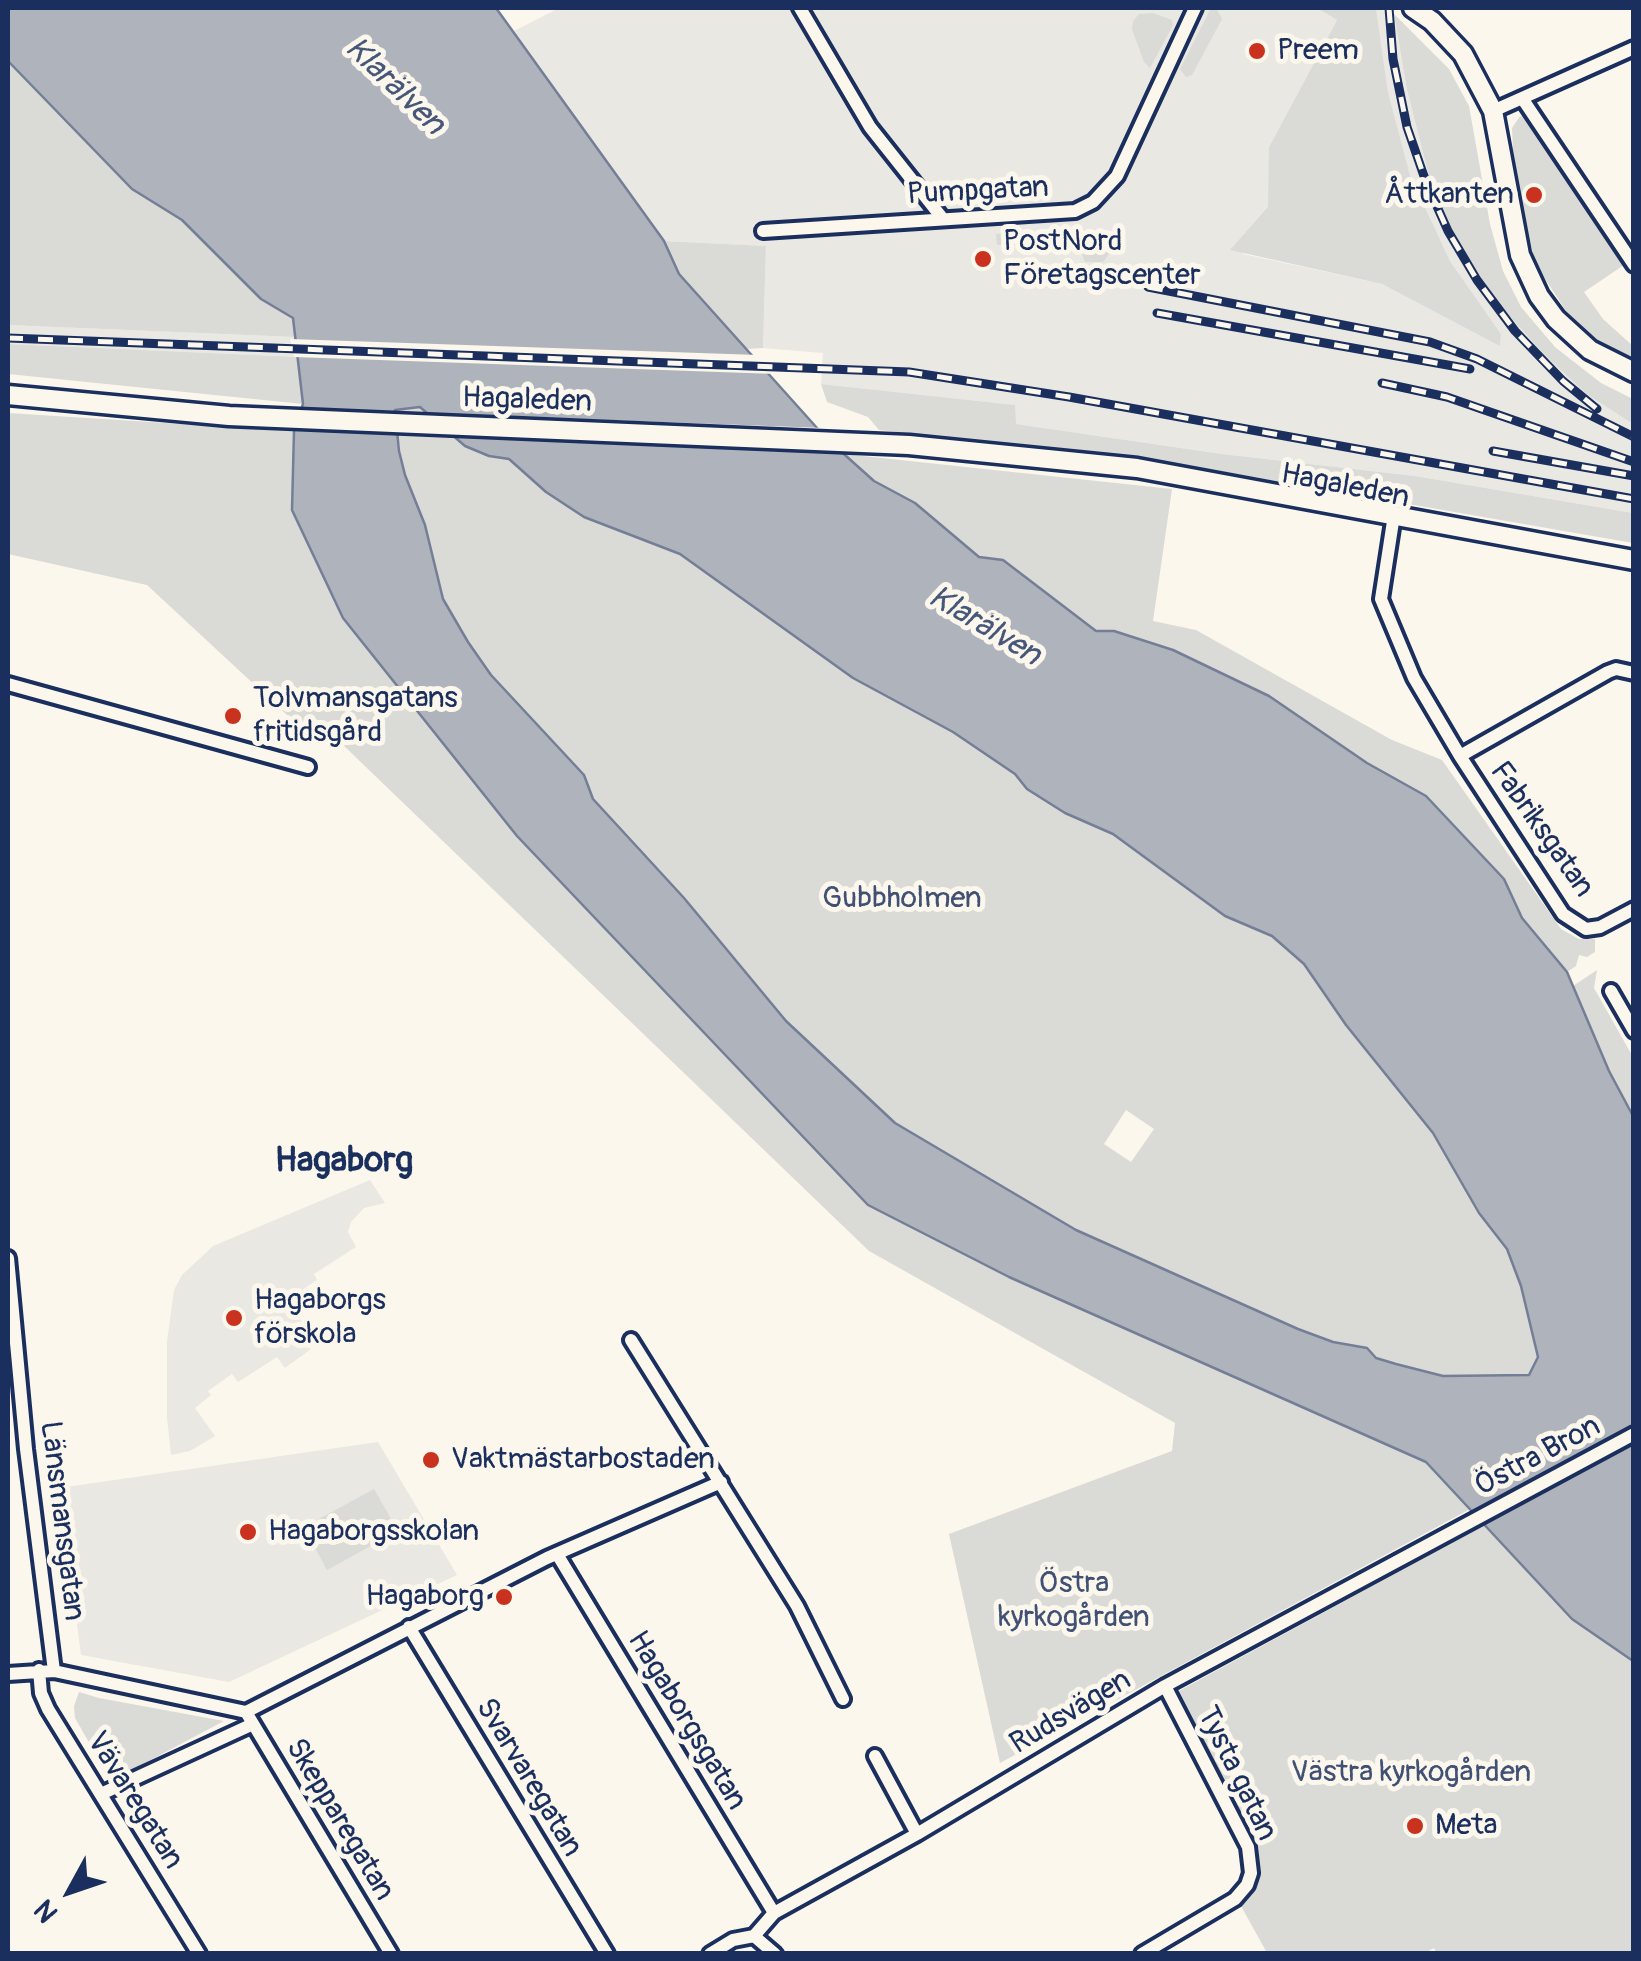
<!DOCTYPE html>
<html>
<head>
<meta charset="utf-8">
<style>
  body { margin:0 }
  #map { position:relative; width:1641px; height:1961px; overflow:hidden; background:#fbf7ec; font-family:Pangolin,sans-serif }
  canvas { display:block }
  .frame { position:absolute; inset:0; border:10px solid #1b2f5e; pointer-events:none }
  .north { position:absolute; left:20px; top:1841px; width:100px; height:100px; -webkit-text-stroke:8px #fbf7ec; paint-order:stroke; rotate:230deg; font-size:28px; font-weight:700; line-height:40px; text-align:center; color:#1b2f5e }
  .north::after { content:''; display:block; margin:auto; width:35px; height:45px; background:#1b2f5e; clip-path:polygon(50% 0,100% 100%,50% 72%,0 100%) }
</style>
</head>
<body>
<div id="map">
<canvas width="1641" height="1961"></canvas>
<div class="frame"></div>
<div class="north">N</div>
</div>
<script>
const ctx = document.querySelector('canvas').getContext('2d');
ctx.lineJoin = 'round';
function fill(path, color) { ctx.fillStyle = color; ctx.fill(path, 'evenodd'); }
const shape = rows => new Path2D(rows.map(r => 'M' + r).join(''));
function stroke(path, color, width, dash) { ctx.strokeStyle = color; ctx.lineWidth = width; ctx.lineCap = dash ? 'butt' : 'round'; ctx.setLineDash(dash || []); ctx.stroke(path); }
function drawText(font, color, halo, rows, align = 'center') {
  ctx.font = font + ' Pangolin,sans-serif'; ctx.lineWidth = 10; ctx.setLineDash([]); ctx.textBaseline = 'middle'; ctx.strokeStyle = halo; ctx.fillStyle = color; for (const [text, x, y, turn = 0] of rows) {
    ctx.save(); ctx.translate(x, y); ctx.rotate((+turn || 0) * Math.PI / 180); ctx.textAlign = isNaN(turn) ? turn : align; if (halo) ctx.strokeText(text, 0, 0); ctx.fillText(text, 0, 0); ctx.restore();
  }
}
fill(shape([
  [559,8,1317,8,1337,20,1269,147,1269,207,1243,254,1382,284,1500,345,1501,334,1450,261,1410,175,1388,92,1376,8,1394,14,1407,90,1429,176,1454,238,1496,301,1588,395,1633,424,1633,513,1415,476,1222,454,1015,424,1014,405,821,384,823,353,763,348,766,246,664,241,514,31],
  [8,325,295,337,299,357,8,344],
  [370,1180,385,1203,364,1208,351,1222,348,1232,356,1247,314,1274,317,1280,287,1300,302,1322,296,1328,311,1349,285,1368,277,1357,238,1382,232,1374,208,1391,211,1395,195,1408,215,1436,190,1451,171,1455,167,1417,167,1342,174,1290,182,1275,213,1246],
  [378,1442,457,1575,229,1682,81,1655,59,1488]
]), '#eae8e2');
fill(shape([
  [1211,8,1216,8,1222,19,1192,75,1186,77,1180,69],
  [1317,8,1376,8,1388,92,1410,175,1450,261,1501,334,1500,346,1382,284,1230,250,1268,207,1269,147,1337,20],
  [1153,13,1172,20,1173,25,1150,68,1144,62,1132,29,1133,21,1139,14],
  [1394,14,1449,69,1469,106,1490,224,1503,271,1521,307,1555,347,1601,383,1633,399,1633,424,1588,395,1546,356,1496,301,1454,238,1429,176,1407,90],
  [8,61,132,189,182,220,261,299,293,318,295,337,8,325],
  [1520,116,1529,119,1624,265,1584,292,1603,319,1633,346,1633,361,1621,357,1574,323,1536,265,1520,202,1513,150,1512,128],
  [1082,229,1096,233,1105,241,1109,254,1103,262,1085,262,1078,243,997,245,996,234],
  [664,241,766,246,763,348,746,349,679,274],
  [8,344,299,357,303,404,8,374],
  [821,384,1015,405,1016,424,1222,454,1415,476,1633,513,1633,543,1201,468,879,430,868,417,827,402],
  [420,407,465,446,489,456,509,458,546,492,630,536,680,554,853,678,953,732,1015,774,1027,789,1065,813,1113,834,1225,916,1272,936,1304,964,1346,1025,1433,1133,1479,1213,1507,1249,1521,1286,1539,1358,1529,1375,1443,1376,1396,1364,1376,1358,1367,1348,1333,1342,1298,1329,1076,1230,895,1123,786,1021,684,898,593,799,584,775,491,675,468,642,443,599,425,525,405,475,400,451,395,410],
  [1126,1110,1154,1129,1131,1162,1104,1144],
  [8,413,294,431,292,510,868,1205,1009,1277,1426,1462,1470,1509,1000,1763,949,1534,1172,1451,1175,1423,869,1251,316,719,299,726,147,585,8,554],
  [844,454,1172,489,1153,621,1196,630,1392,740,1442,760,1561,929,1579,939,1595,939,1595,952,1587,957,1579,955,1576,966,1567,972,1522,918,1504,879,1426,796,1367,763,1269,696,1173,650,1114,631,1096,631,1003,560,979,557,915,503,874,481],
  [1597,970,1594,988,1633,1057,1633,1116,1609,1071,1573,986],
  [374,1489,398,1531,327,1570,304,1527],
  [1485,1525,1572,1619,1633,1661,1633,1953,1437,1954,1434,1948,1423,1954,1267,1953,1241,1906,1255,1885,1260,1870,1258,1845,1177,1692],
  [79,1692,99,1698,224,1721,111,1781,75,1718,74,1706]
]), '#dadad7');
const water = shape([
  [8,8,496,8,664,241,679,274,826,438,874,481,915,503,979,557,1003,560,1096,631,1114,631,1173,650,1269,696,1367,763,1426,796,1504,879,1522,918,1567,972,1609,1071,1633,1116,1633,1661,1572,1619,1426,1462,1009,1277,868,1205,517,836,343,618,292,510,294,431,303,404,293,318,261,299,182,220,132,189,8,61,8,8],
  [420,407,465,446,489,456,509,459,546,492,584,517,680,554,853,678,953,732,1015,774,1027,789,1065,813,1113,834,1225,916,1272,936,1304,964,1346,1025,1433,1133,1479,1213,1507,1249,1521,1286,1538,1357,1529,1375,1443,1376,1396,1364,1376,1358,1367,1348,1333,1342,1298,1329,1076,1230,895,1123,786,1021,684,898,593,799,584,775,491,675,468,642,443,599,425,525,405,475,399,451,395,410,420,407]
]);
fill(water, '#afb3bb');
stroke(water, '#747e96', 2.5);
fill(shape([
  [290,339,758,355,776,374,294,357],
  [419,413,824,428,852,454,448,437]
]), '#fbf7ec');
const street = shape([
  [800,8,870,127,943,219],
  [1522,98,1634,265],
  [1493,111,1634,48],
  [763,231,1075,211,1093,202,1117,176,1195,8],
  [1394,515,1381,599,1414,678,1460,756,1563,914,1586,929,1600,927,1634,909],
  [8,684,308,767],
  [1460,756,1608,672,1616,669,1634,673],
  [1611,991,1634,1031],
  [8,1258,26,1449,54,1671],
  [631,1340,797,1606,843,1699],
  [557,1554,774,1913],
  [409,1627,607,1954],
  [39,1670,41,1693,48,1709,199,1954],
  [8,1674,54,1671,246,1712,547,1558,721,1482],
  [246,1712,391,1954],
  [875,1756,917,1834],
  [101,1794,253,1724],
  [754,1936,775,1954],
  [710,1954,733,1940,754,1936,774,1913,917,1834,1165,1686,1634,1434],
  [1142,1954,1235,1899,1247,1885,1251,1873,1248,1847,1165,1686]
]);
const secondary = shape([
  [1413,8,1432,21,1463,54,1493,111,1520,255,1539,296,1556,319,1590,350,1634,372],
  [8,395,229,416,909,445,1137,468,1634,560]
]);
stroke(street, '#1b2f5e', 20);
stroke(secondary, '#1b2f5e', 25);
stroke(street, '#fbf7ec', 12);
stroke(secondary, '#fbf7ec', 18);
const rail = shape([
  [1389,8,1393,59,1407,127,1426,182,1448,231,1477,280,1515,331,1563,381,1597,409],
  [1148,287,1430,342,1477,359,1634,437],
  [1157,313,1470,369],
  [8,338,909,372,1069,397,1634,499],
  [1382,383,1447,397,1634,462],
  [1493,451,1634,476]
]);
stroke(rail, '#1b2f5e', 9);
stroke(rail, '#fbf7ec', 5, [15]);
for (const [x, y, r, color] of [
  [1257,51,10,"#c8321e"],
  [1534,195,10,"#c8321e"],
  [983,259,10,"#c8321e"],
  [233,716,10,"#c8321e"],
  [234,1318,10,"#c8321e"],
  [431,1460,10,"#c8321e"],
  [248,1532,10,"#c8321e"],
  [504,1597,10,"#c8321e"],
  [1415,1826,10,"#c8321e"]
]) { const dot = new Path2D(); dot.arc(x, y, r, 0, 2 * Math.PI); ctx.fillStyle = color; ctx.fill(dot); stroke(dot, '#fbf7ec', 4); }
drawText('30px', '#1b2f5e', '#fbf7ec', [
  ["Preem",1277,51],
  ["Åttkanten",1514,195,"right"],
  ["PostNord",1003,242],
  ["Företagscenter",1003,276],
  ["Tolvmansgatans",253,699],
  ["fritidsgård",253,733],
  ["Hagaborgs",254,1301],
  ["förskola",254,1335],
  ["Vaktmästarbostaden",451,1460],
  ["Hagaborgsskolan",268,1532],
  ["Hagaborg",484,1597,"right"],
  ["Meta",1435,1826]
], 'left');
drawText('30px', '#1b2f5e', '#fbf7ec', [
  ["Pumpgatan",978,192,-3],
  ["Hagaleden",527,401,2],
  ["Hagaleden",1345,487,11],
  ["Fabriksgatan",1541,830,55],
  ["Östra Bron",1538,1457,-28],
  ["Länsmansgatan",61,1521,83],
  ["Rudsvägen",1071,1713,-31],
  ["Hagaborgsgatan",686,1721,59],
  ["Tysta gatan",1236,1774,64],
  ["Svarvaregatan",528,1778,59],
  ["Vävaregatan",134,1801,58],
  ["Skepparegatan",339,1820,59]
]);
drawText('30px', '#415176', '#fbf7ec', [
  ["Gubbholmen",902,899],
  ["Östra",1074,1584],
  ["kyrkogården",1074,1618],
  ["Västra kyrkogården",1411,1773]
]);
drawText('italic 32px', '#47577a', '#fbf7ec', [
  ["Klarälven",394,87,44],
  ["Klarälven",984,627,31]
]);
drawText('bold 35px', '#1b2f5e', '#fbf7ec', [
  ["Hagaborg",344,1162]
]);
</script>
</body>
</html>
